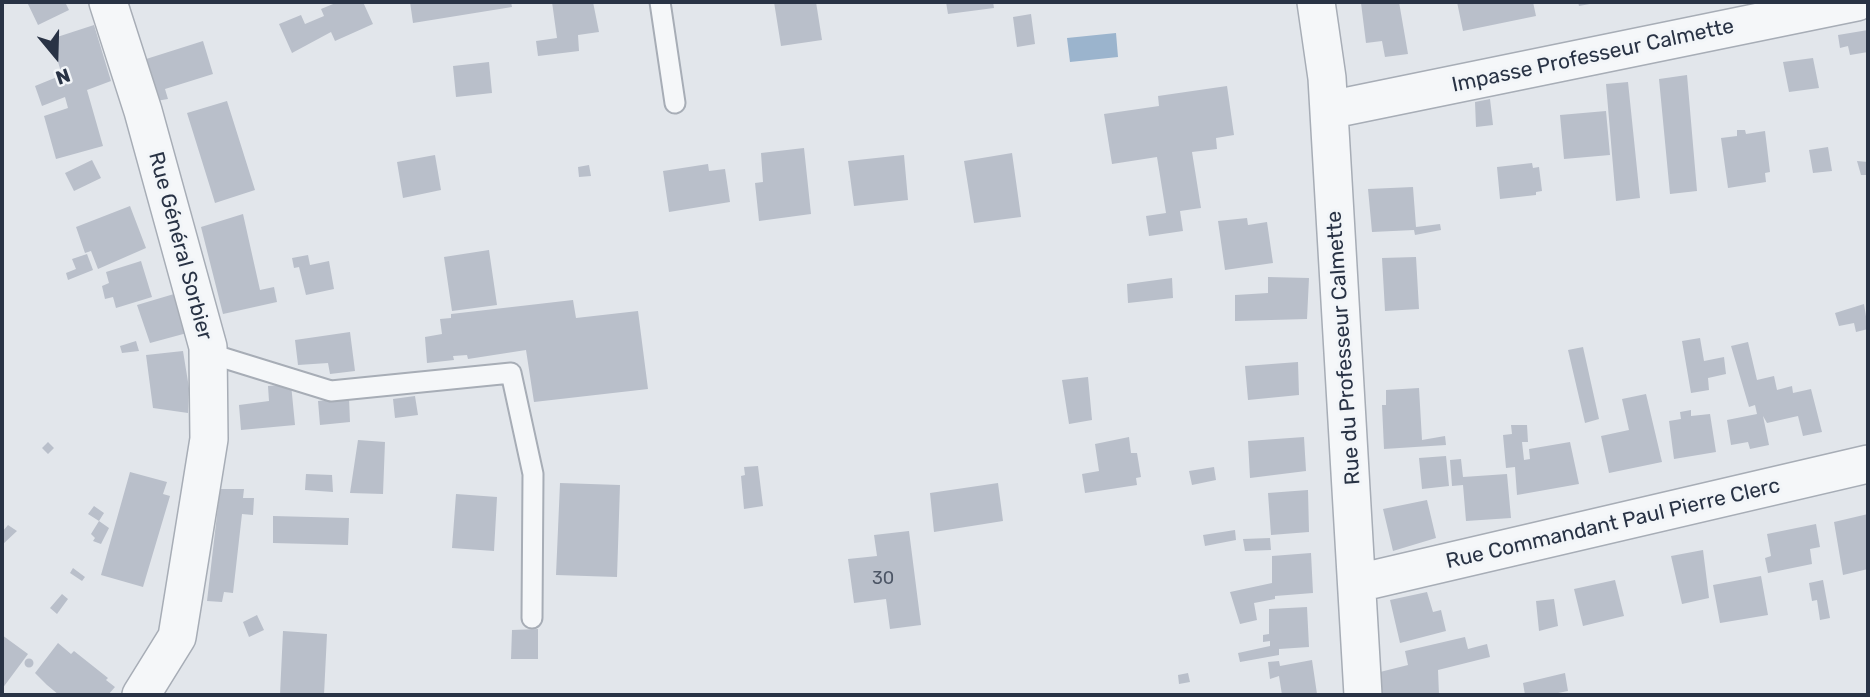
<!DOCTYPE html>
<html>
<head>
<meta charset="utf-8">
<style>
  body { margin:0 }
  #map { position:relative; width:1870px; height:697px; overflow:hidden; background:#e2e6eb; font-family:Rubik,sans-serif }
  canvas { display:block }
  .frame { position:absolute; inset:0; border:4px solid #293345; pointer-events:none }
  .north { position:absolute; left:21px; top:21px; width:70px; height:70px; -webkit-text-stroke:5px #f2f5f8; paint-order:stroke; rotate:161deg; font-size:19px; font-weight:700; line-height:28px; text-align:center; color:#293345 }
  .north::after { content:''; display:block; margin:auto; width:24px; height:32px; background:#293345; clip-path:polygon(50% 0,100% 100%,50% 72%,0 100%) }
</style>
</head>
<body>
<div id="map">
<canvas width="1870" height="697"></canvas>
<div class="frame"></div>
<div class="north">N</div>
</div>
<script>
const ctx = document.querySelector('canvas').getContext('2d');
ctx.lineJoin = 'round';
function fill(path, color) { ctx.fillStyle = color; ctx.fill(path, 'evenodd'); }
const shape = rows => new Path2D(rows.map(r => 'M' + r).join(''));
function stroke(path, color, width, dash) { ctx.strokeStyle = color; ctx.lineWidth = width; ctx.lineCap = dash ? 'butt' : 'round'; ctx.setLineDash(dash || []); ctx.stroke(path); }
function drawText(font, color, halo, rows, align = 'center') {
  ctx.font = font + ' Rubik,sans-serif'; ctx.lineWidth = 6; ctx.setLineDash([]); ctx.textBaseline = 'middle'; ctx.strokeStyle = halo; ctx.fillStyle = color; for (const [text, x, y, turn = 0] of rows) {
    ctx.save(); ctx.translate(x, y); ctx.rotate((+turn || 0) * Math.PI / 180); ctx.textAlign = isNaN(turn) ? turn : align; if (halo) ctx.strokeText(text, 0, 0); ctx.fillText(text, 0, 0); ctx.restore();
  }
}
fill(shape([
  [1116,33,1118,57,1070,62,1067,38]
]), '#9bb4cd');
fill(shape([
  [27,2,65,2,69,10,38,25],
  [338,2,363,2,373,24,335,41,331,32,292,53,279,24,301,15,305,24,324,16,321,9],
  [410,2,511,2,512,7,413,23],
  [552,2,593,2,599,32,578,35,579,51,538,56,536,41,557,38],
  [774,2,816,2,822,40,781,46],
  [946,2,993,2,994,8,948,14],
  [1369,2,1399,2,1408,54,1385,57,1382,41,1366,43,1361,3],
  [1457,2,1533,2,1536,16,1463,31],
  [1578,2,1595,2,1595,3,1579,6],
  [1031,14,1035,44,1017,47,1013,17],
  [94,25,111,81,87,90,103,146,56,159,44,116,68,108,65,97,42,106,35,86,62,75,51,39],
  [1868,30,1868,52,1850,55,1848,46,1840,48,1838,35],
  [203,41,213,74,165,89,168,99,156,101,143,60],
  [1813,58,1819,88,1789,92,1783,62],
  [489,62,492,93,456,97,453,66],
  [1687,75,1697,191,1670,194,1659,79],
  [1628,82,1640,198,1616,201,1606,84],
  [1227,86,1234,135,1216,138,1217,149,1192,152,1201,208,1180,211,1183,231,1149,236,1146,216,1166,213,1157,157,1112,164,1104,114,1159,106,1158,96],
  [1490,99,1493,125,1476,127,1475,102],
  [227,101,255,190,215,203,187,113],
  [1606,111,1610,155,1564,159,1560,115],
  [1737,130,1745,130,1746,134,1765,131,1770,172,1765,173,1766,182,1728,188,1721,138,1737,136],
  [1828,147,1832,171,1813,173,1809,150],
  [804,148,811,214,759,221,755,183,763,182,761,153],
  [1012,153,1021,217,974,223,964,161],
  [435,155,441,190,403,198,397,162],
  [904,155,908,200,854,206,848,161],
  [92,160,101,178,74,191,65,173],
  [1857,161,1868,162,1867,175,1861,175],
  [1532,163,1533,168,1539,167,1542,191,1536,192,1536,195,1500,199,1497,167],
  [708,164,709,171,725,169,730,202,669,212,663,171],
  [589,165,591,176,579,177,578,167],
  [1413,187,1416,227,1440,224,1441,230,1415,235,1414,230,1372,232,1368,189],
  [130,206,146,248,98,269,91,251,85,253,76,227],
  [243,214,260,290,274,287,277,302,223,314,201,227],
  [1247,218,1248,225,1267,222,1273,263,1225,270,1218,221],
  [489,250,497,305,452,311,444,257],
  [87,254,93,270,68,280,66,273,76,269,72,259],
  [308,255,310,265,329,261,334,289,306,295,299,267,294,268,292,258],
  [1416,257,1419,309,1385,311,1382,258],
  [141,261,152,297,116,308,113,297,105,299,102,286,109,283,106,272],
  [1268,277,1309,278,1307,319,1235,321,1235,295,1268,293],
  [1172,278,1173,298,1128,303,1127,284],
  [174,294,187,333,150,343,137,305],
  [573,300,576,318,638,311,648,389,534,402,526,350,468,359,467,355,453,356,454,360,427,363,425,337,442,334,440,319,451,318,451,314],
  [1864,304,1868,329,1856,332,1854,323,1839,326,1835,313],
  [350,332,355,371,330,374,328,363,298,365,295,340],
  [1700,338,1704,361,1724,357,1726,374,1708,378,1709,390,1691,393,1682,341],
  [136,341,139,351,122,353,120,346],
  [1748,342,1757,380,1774,376,1777,390,1792,386,1793,393,1811,389,1822,432,1803,436,1798,416,1767,423,1763,416,1769,445,1750,449,1748,442,1731,445,1727,420,1757,414,1755,405,1749,407,1731,346],
  [1583,347,1599,419,1585,423,1568,350],
  [183,351,189,388,188,413,153,408,146,355],
  [1298,362,1299,395,1248,400,1245,366],
  [1088,377,1092,420,1069,424,1062,380],
  [291,384,295,425,241,430,239,405,269,401,268,386],
  [1419,388,1422,440,1445,436,1446,445,1384,449,1382,405,1386,405,1386,390],
  [1646,394,1662,462,1609,473,1601,436,1629,430,1622,399],
  [415,396,418,415,395,418,393,399],
  [349,398,350,422,320,425,318,401],
  [1691,410,1691,416,1710,414,1716,452,1674,459,1669,421,1681,419,1680,412],
  [1511,425,1527,425,1528,442,1522,442,1524,460,1530,459,1529,449,1570,442,1579,484,1517,495,1515,467,1506,468,1503,435,1512,434],
  [1129,437,1131,453,1137,453,1141,477,1136,478,1137,485,1085,493,1082,474,1099,471,1095,444],
  [1304,437,1306,471,1250,478,1248,441],
  [358,440,385,442,383,494,350,493],
  [48,442,54,448,48,454,42,448],
  [1446,456,1449,486,1422,489,1419,458],
  [1461,459,1463,477,1507,474,1511,518,1466,521,1463,485,1452,486,1450,460],
  [758,466,763,506,744,509,741,476,745,475,744,467],
  [1214,467,1216,480,1192,485,1189,471],
  [130,472,167,482,163,494,170,496,143,587,101,575],
  [306,474,332,475,333,492,305,490],
  [560,483,620,485,617,577,556,575],
  [998,483,1003,521,934,532,930,493],
  [220,489,244,489,243,498,254,498,253,515,242,514,233,593,224,592,222,602,207,601],
  [1308,490,1309,532,1271,535,1268,493],
  [456,494,497,497,494,551,452,548],
  [1427,500,1436,538,1393,551,1383,509],
  [94,506,104,513,99,521,88,514],
  [1868,514,1868,569,1843,575,1834,522],
  [273,516,349,518,348,545,273,543],
  [99,521,109,528,101,544,93,541,95,538,91,534],
  [1816,524,1820,547,1810,549,1812,564,1768,573,1765,558,1771,556,1767,534],
  [8,525,17,531,2,545,2,532],
  [1235,530,1236,540,1205,546,1203,535],
  [909,531,921,625,890,629,886,599,854,603,848,559,877,556,874,535],
  [1270,538,1271,550,1245,551,1243,539],
  [1703,550,1709,598,1682,604,1671,556],
  [1311,553,1313,593,1275,596,1275,599,1254,603,1257,620,1240,624,1230,592,1272,583,1272,556],
  [73,568,85,577,82,581,70,573],
  [1761,576,1768,615,1720,623,1713,585],
  [1615,580,1624,616,1583,626,1574,589],
  [1823,580,1830,618,1820,620,1817,600,1812,601,1809,583],
  [1427,592,1433,612,1441,610,1446,631,1400,643,1390,600],
  [62,594,68,599,57,614,50,608],
  [1554,599,1558,626,1539,631,1536,601],
  [1307,607,1309,647,1279,649,1279,655,1240,662,1238,653,1270,646,1270,641,1263,642,1263,635,1269,634,1269,609],
  [257,615,264,630,249,637,243,622],
  [538,629,538,659,511,659,512,630],
  [283,631,327,634,324,695,280,695],
  [2,635,28,654,2,689],
  [1465,637,1468,649,1487,644,1490,657,1438,670,1439,695,1381,695,1380,672,1408,665,1405,651],
  [58,643,71,654,74,651,108,678,106,680,115,687,108,695,59,695,47,685,35,673],
  '24.5 663a4.5 4.5 0 1 1 9 0a4.5 4.5 0 1 1-9 0Z',
  [1312,660,1317,694,1282,695,1279,676,1270,679,1268,662,1279,661,1280,666],
  [1188,673,1190,682,1179,684,1178,675],
  [1565,673,1568,691,1548,695,1525,695,1523,683]
]), '#b9bfca');
const service = shape([
  [660,2,675,103],
  [208,353,331,391,511,373,533,474,532,618]
]);
const minor = shape([
  [108,2,143,111,208,347,209,439,177,637,141,695],
  [1316,2,1327,78,1363,695],
  [1329,110,1857,2],
  [1358,583,1868,464]
]);
stroke(service, '#a7adb6', 23);
stroke(minor, '#a7adb6', 40);
stroke(service, '#f5f7f9', 19);
stroke(minor, '#f5f7f9', 37);
drawText('18px', '#4d5666', null, [
  ["30",883,579]
]);
drawText('21px', '#293345', '#f2f5f8', [
  ["Impasse Professeur Calmette",1593,56,-12],
  ["Rue Général Sorbier",180,246,75],
  ["Rue du Professeur Calmette",1344,348,-94],
  ["Rue Commandant Paul Pierre Clerc",1613,524,-13]
]);
</script>
</body>
</html>
